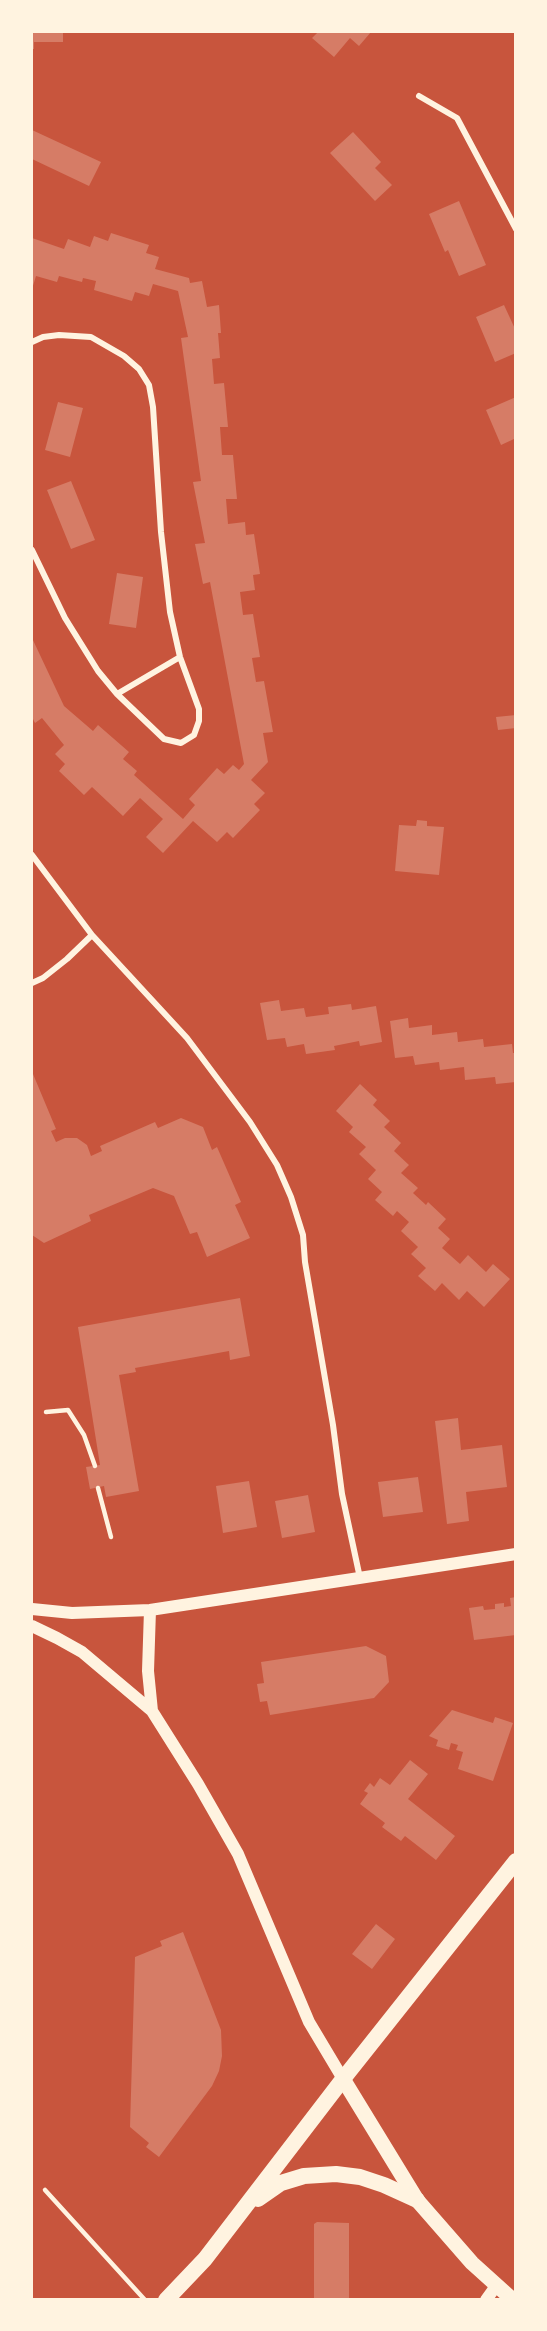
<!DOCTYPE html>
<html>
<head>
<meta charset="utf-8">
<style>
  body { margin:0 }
  #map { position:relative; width:547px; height:2331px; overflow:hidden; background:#c8553d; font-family:"PT Sans Narrow",sans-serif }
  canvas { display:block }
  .frame { position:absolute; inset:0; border:33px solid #fff3e0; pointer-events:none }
</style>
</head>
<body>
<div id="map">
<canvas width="547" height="2331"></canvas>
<div class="frame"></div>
</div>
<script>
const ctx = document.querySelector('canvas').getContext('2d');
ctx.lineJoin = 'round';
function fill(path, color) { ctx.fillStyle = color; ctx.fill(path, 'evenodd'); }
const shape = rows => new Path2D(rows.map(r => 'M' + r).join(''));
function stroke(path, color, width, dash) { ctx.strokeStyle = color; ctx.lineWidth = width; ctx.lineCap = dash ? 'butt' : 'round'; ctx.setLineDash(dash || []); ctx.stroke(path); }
fill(shape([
  [32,32,63,32,63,42,34,42,34,49,32,49],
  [318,32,371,32,359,46,350,38,334,57,312,38],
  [32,130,101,162,89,186,32,159],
  [353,132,381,162,375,168,392,185,375,201,330,153],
  [459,201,486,265,459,276,448,250,445,252,429,214],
  [111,233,149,245,146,253,159,257,155,269,189,278,190,283,202,281,207,307,219,305,221,333,218,333,220,358,212,359,214,384,224,383,228,427,220,427,222,455,233,455,237,499,226,499,228,524,245,522,246,535,254,534,260,574,253,575,255,590,240,592,243,615,253,614,260,657,252,658,256,682,264,681,273,732,263,733,268,762,251,780,265,793,254,804,260,810,233,838,227,832,217,842,193,821,163,853,146,837,163,819,140,798,123,816,92,787,84,795,59,771,65,764,55,754,64,745,42,718,35,723,32,717,32,638,64,706,93,731,98,725,129,752,123,759,137,771,134,775,183,819,195,805,189,799,217,768,224,774,233,765,239,770,244,764,210,582,203,584,195,544,205,543,193,482,201,481,181,338,188,337,178,291,153,284,149,296,135,292,132,301,94,290,96,281,83,278,82,282,59,276,57,282,36,276,32,289,32,238,64,249,68,239,90,247,94,236,108,241],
  [504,305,516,331,516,353,495,362,476,317],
  [516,397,516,443,514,439,501,445,486,410],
  [58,402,83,408,70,457,45,450],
  [71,481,95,540,71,549,47,490],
  [117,573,143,577,136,628,109,624],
  [516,715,516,728,498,730,496,717],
  [417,820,427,821,427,826,444,827,439,875,395,871,399,825,416,826],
  [279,1000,281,1011,304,1008,306,1017,329,1014,328,1007,351,1004,352,1010,376,1006,382,1042,360,1046,359,1041,334,1046,335,1050,306,1054,304,1044,287,1047,285,1038,267,1040,260,1003],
  [408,1018,409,1028,432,1025,432,1035,457,1032,458,1042,483,1039,484,1047,512,1044,513,1053,516,1053,516,1082,496,1084,495,1077,465,1080,464,1067,440,1070,439,1062,415,1065,413,1056,395,1058,390,1021],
  [33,1074,56,1129,51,1131,56,1142,65,1138,77,1138,87,1145,91,1156,102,1151,100,1146,155,1122,158,1128,181,1118,203,1127,212,1150,217,1147,241,1202,235,1205,250,1238,207,1257,197,1232,190,1234,174,1196,153,1188,89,1215,91,1221,44,1243,32,1235,32,1075],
  [360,1084,377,1100,373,1105,390,1121,384,1127,401,1143,394,1151,409,1165,401,1173,418,1188,413,1193,426,1205,428,1202,446,1219,438,1228,450,1239,442,1248,460,1264,468,1255,486,1272,493,1264,510,1279,484,1307,467,1291,459,1300,442,1283,435,1291,418,1276,426,1268,411,1254,418,1247,401,1231,409,1222,397,1211,393,1216,375,1200,382,1192,368,1179,376,1170,359,1154,366,1147,349,1132,353,1127,336,1111],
  [240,1298,250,1356,230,1360,229,1351,135,1368,136,1372,119,1375,139,1491,106,1497,104,1486,90,1489,86,1467,100,1465,78,1327],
  [458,1418,461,1450,502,1445,507,1487,466,1492,469,1521,447,1524,435,1421],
  [418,1477,423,1512,383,1517,378,1482],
  [249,1481,257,1527,223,1533,216,1486],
  [308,1495,315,1532,282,1538,275,1501],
  [516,1597,516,1635,474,1640,469,1608,483,1606,484,1610,495,1609,495,1604,504,1603,504,1607,511,1606,510,1598],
  [366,1646,386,1656,389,1682,374,1698,270,1715,267,1701,260,1702,257,1684,264,1683,261,1662],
  [452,1710,493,1723,495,1717,513,1723,493,1781,458,1769,463,1752,456,1750,458,1745,451,1743,449,1750,436,1746,438,1740,429,1736],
  [410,1760,428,1774,408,1799,455,1836,436,1860,405,1836,401,1841,382,1827,385,1823,360,1804,368,1793,364,1791,370,1783,374,1787,380,1778,390,1785],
  [376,1924,395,1939,372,1969,352,1954],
  [183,1932,221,2030,222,2056,219,2071,212,2086,159,2157,146,2147,149,2143,130,2127,135,1957,162,1946,160,1941],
  [317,2222,349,2223,349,2300,314,2300,314,2224]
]), '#d67c66');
stroke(shape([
  [46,1412,68,1410,84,1435,95,1466],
  [98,1488,111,1537],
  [45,2190,145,2300]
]), '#fff3e0', 4.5);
stroke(shape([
  [419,96,457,118,516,229],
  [32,342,43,337,59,335,91,337,124,356,139,369,149,385,153,407,161,532,170,612,180,657,199,709,199,721,194,735,181,743,164,739,117,694,98,671,65,618,32,550],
  [117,694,180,657],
  [32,855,92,935,187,1038,250,1122,277,1165,291,1197,303,1235,305,1262,333,1425,342,1494,360,1578],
  [32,983,43,978,67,959,92,935]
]), '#fff3e0', 6);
stroke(shape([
  [32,1609,72,1613,150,1610,516,1554],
  [150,1610,148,1671,152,1711,198,1784,238,1854,309,2022,343,2079],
  [32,1626,57,1638,82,1652,152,1711],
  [486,2300,496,2286]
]), '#fff3e0', 12);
stroke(shape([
  [343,2079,417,2200,472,2263,513,2300]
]), '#fff3e0', 15);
stroke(shape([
  [258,2199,281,2183,304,2176,336,2174,360,2177,384,2185,417,2200],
  [166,2300,205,2259,343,2079,516,1861]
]), '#fff3e0', 16);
</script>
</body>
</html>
